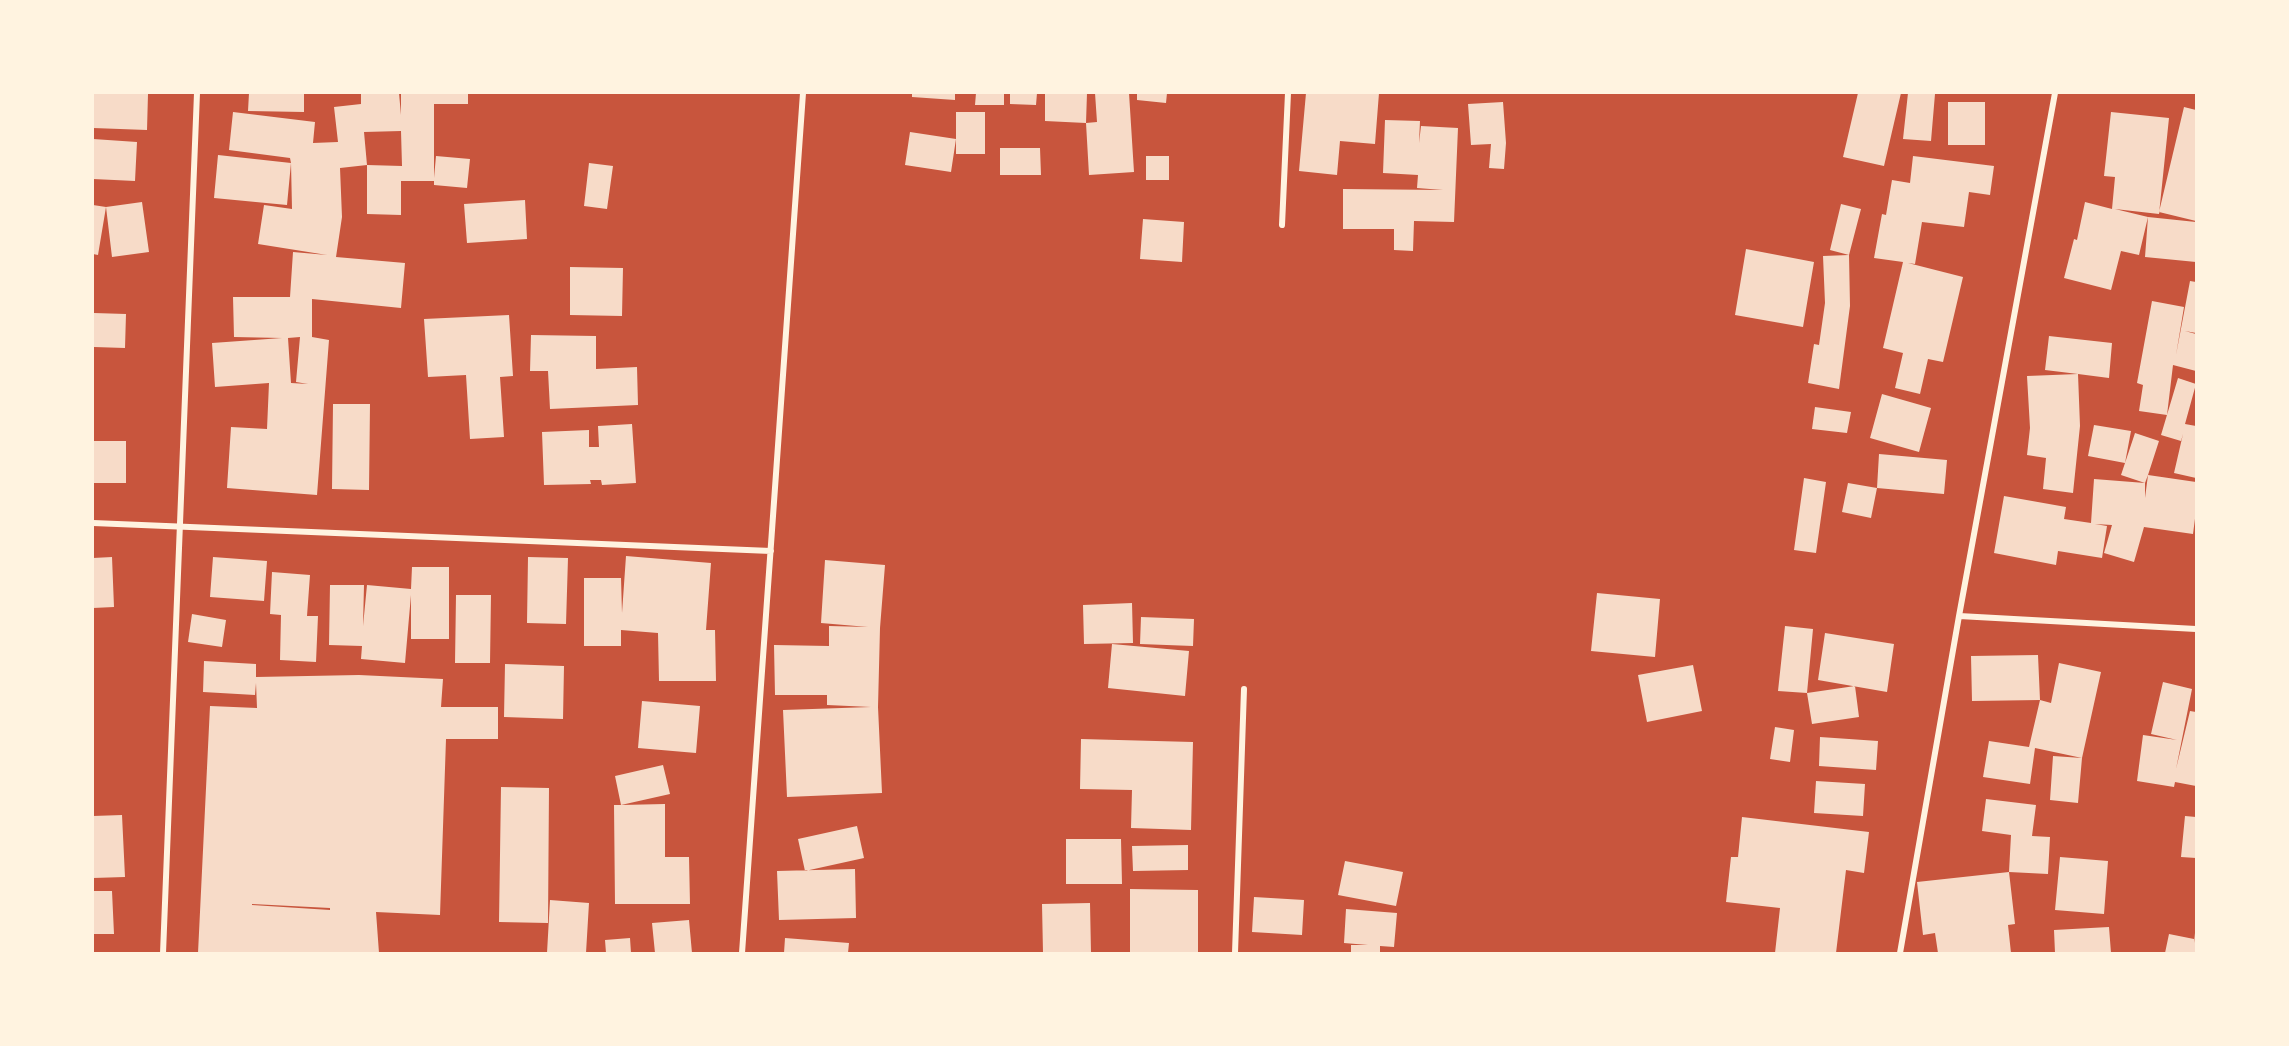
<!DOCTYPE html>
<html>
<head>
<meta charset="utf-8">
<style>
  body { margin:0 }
  #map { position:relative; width:2289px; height:1046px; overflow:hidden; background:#c8553d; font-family:Commissioner,sans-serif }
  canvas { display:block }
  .frame { position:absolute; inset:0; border:94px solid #fff3e0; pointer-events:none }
</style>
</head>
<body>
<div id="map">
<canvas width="2289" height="1046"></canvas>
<div class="frame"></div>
</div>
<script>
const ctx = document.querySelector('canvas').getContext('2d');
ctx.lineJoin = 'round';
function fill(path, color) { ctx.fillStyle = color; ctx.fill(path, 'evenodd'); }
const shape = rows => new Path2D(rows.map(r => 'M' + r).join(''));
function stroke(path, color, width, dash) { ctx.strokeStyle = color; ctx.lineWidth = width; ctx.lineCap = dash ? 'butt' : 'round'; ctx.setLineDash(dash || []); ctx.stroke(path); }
fill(shape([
  [93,93,148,94,147,130,93,128],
  [249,93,304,93,304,112,248,111],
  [361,93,399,93,401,115,401,93,468,93,468,104,434,104,434,178,436,156,470,159,467,188,434,185,434,181,401,181,401,215,367,214,367,165,340,168,342,217,336,257,405,263,401,308,312,299,312,337,329,340,317,495,227,488,231,427,267,429,269,383,215,387,212,343,282,338,234,337,233,297,290,297,293,252,327,255,258,244,264,205,292,209,291,163,287,205,214,198,218,155,291,163,290,158,229,150,233,112,315,122,313,143,338,142,334,107,361,104],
  [401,131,402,166,367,165,364,132],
  [300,337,296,382,308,384,291,383,288,338],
  [912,93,955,93,955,100,912,97],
  [976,93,1004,93,1004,105,975,105],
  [1010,93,1037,93,1036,105,1010,104],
  [1045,93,1087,93,1086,123,1045,121],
  [1095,93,1129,93,1134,172,1089,175,1086,123,1097,122],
  [1137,93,1167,93,1166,103,1137,100],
  [1306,93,1379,93,1375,144,1340,141,1337,175,1299,171],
  [1858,93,1901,93,1884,166,1843,157],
  [1908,93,1935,94,1931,141,1903,139],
  [1503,102,1506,143,1504,169,1489,168,1491,144,1471,145,1468,104],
  [1948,102,1985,102,1985,145,1948,145],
  [2184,107,2196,110,2196,221,2159,212],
  [956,112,985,112,985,154,956,154],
  [2111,112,2169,118,2159,214,2115,209,2148,217,2139,255,2121,251,2111,290,2064,278,2074,239,2077,240,2085,202,2112,209,2115,177,2104,176],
  [1385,120,1420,121,1419,143,1421,126,1458,128,1454,222,1414,221,1413,251,1394,250,1394,229,1343,229,1343,189,1443,190,1417,188,1418,175,1383,173],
  [910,132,956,139,951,172,905,165],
  [93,139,137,142,135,181,93,179],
  [1000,148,1040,148,1041,175,1000,175],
  [1146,156,1169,156,1169,180,1146,180],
  [1913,156,1994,166,1990,195,1969,192,1964,227,1922,222,1915,264,1908,263,1963,277,1943,362,1928,359,1920,394,1895,388,1903,353,1883,348,1903,262,1874,258,1882,214,1886,215,1892,180,1910,183],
  [589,163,613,166,607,209,584,206],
  [525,200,527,239,467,243,464,204],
  [142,202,149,252,112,257,106,207,98,255,93,254,93,205,106,207],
  [1841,204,1861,209,1849,255,1830,250],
  [2148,217,2196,222,2196,262,2145,257],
  [1143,219,1184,222,1182,262,1140,259],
  [1746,249,1814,262,1803,327,1735,315],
  [1849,255,1850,306,1839,389,1808,383,1814,344,1819,345,1825,303,1823,256],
  [570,267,623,268,622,316,570,315],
  [2190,281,2196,282,2196,333,2185,331,2196,334,2196,371,2173,365,2167,415,2139,411,2143,385,2137,383,2152,301,2184,307,2176,355],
  [94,313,126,314,125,348,94,347],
  [509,315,513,376,500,377,504,437,470,439,466,375,428,377,424,319],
  [531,335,596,336,596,369,637,367,638,405,550,409,548,371,530,371],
  [2049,336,2112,343,2109,378,2078,374,2080,426,2073,493,2043,489,2046,458,2027,455,2030,428,2027,376,2078,374,2045,370],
  [2178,378,2196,384,2185,424,2196,426,2196,478,2174,473,2183,434,2181,441,2161,435],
  [1882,394,1931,408,1919,452,1870,438],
  [333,404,370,404,369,490,332,489],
  [1815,407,1851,412,1847,433,1812,429],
  [632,424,636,483,602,485,601,480,590,480,591,484,544,485,542,432,589,430,589,447,599,447,598,426],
  [2094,425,2131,431,2125,463,2088,456],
  [2135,433,2159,441,2148,475,2196,482,2196,511,2193,534,2144,527,2134,562,2104,553,2112,525,2095,524,2107,526,2102,558,2058,551,2056,565,1994,553,2004,496,2066,507,2064,519,2091,523,2094,479,2145,483,2145,498,2148,475,2145,483,2121,475],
  [93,441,126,441,126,483,93,483],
  [1879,454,1947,460,1944,494,1877,488],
  [1804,478,1826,482,1816,553,1794,550],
  [1848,483,1877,488,1871,518,1842,512],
  [626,556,711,563,706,630,715,630,716,681,659,681,658,633,621,630,621,646,584,646,584,578,621,578,622,613],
  [112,557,114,607,93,608,93,558],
  [213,557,267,561,264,601,210,597],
  [528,557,568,558,566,624,527,623],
  [825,560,885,565,880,628,878,707,882,793,787,797,783,710,871,707,827,705,827,695,775,695,774,645,829,646,829,626,868,627,821,623],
  [412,567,449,567,449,639,411,639,411,595,405,663,361,659,362,646,329,645,330,585,364,585,363,626,367,585,411,589],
  [272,572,310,575,307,616,318,616,316,662,280,660,281,615,270,614],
  [1597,593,1660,599,1655,657,1591,651],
  [456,595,491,595,490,663,455,663],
  [1132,603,1133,643,1084,644,1083,605],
  [192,614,226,620,222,647,188,642],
  [1141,617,1194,619,1193,646,1140,644],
  [1785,626,1813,629,1807,693,1778,691],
  [1825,633,1894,644,1887,692,1818,680],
  [1112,644,1189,651,1185,696,1108,688],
  [2038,655,2040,700,1972,701,1971,656],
  [204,661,256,664,256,677,359,675,443,679,441,707,498,707,498,739,446,739,440,915,376,912,379,953,198,953,210,706,257,708,256,683,255,695,203,692],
  [252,904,330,908,330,910,252,905],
  [2059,663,2101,672,2082,758,2078,803,2050,800,2053,756,2082,758,2035,748,2030,784,1983,777,1989,741,2029,747,2040,700,2051,703],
  [505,664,564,666,563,719,504,717],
  [1693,665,1702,711,1647,722,1638,675],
  [2163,682,2192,689,2176,769,2190,711,2196,712,2196,786,2175,782,2174,787,2137,781,2143,735,2177,740,2151,734],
  [1855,686,1859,717,1812,724,1807,693],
  [642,701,700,706,696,753,638,748],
  [1775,727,1794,730,1790,762,1770,759],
  [1820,737,1878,741,1876,770,1819,766],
  [1081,739,1193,742,1191,830,1131,828,1132,790,1080,789],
  [663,765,670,794,621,805,665,804,665,857,689,857,690,904,615,904,614,805,621,805,615,776],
  [1816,781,1865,784,1863,816,1814,813],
  [501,787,549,788,548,923,499,922],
  [1986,799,2036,805,2032,836,2050,837,2048,874,2009,872,2011,835,1982,831],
  [122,815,125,877,93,878,93,816],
  [2185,816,2196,817,2196,858,2181,857],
  [1742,817,1869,832,1864,873,1846,870,1836,953,1775,953,1780,908,1726,902,1731,857,1738,857],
  [857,826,864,858,805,871,798,839],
  [1066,839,1121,839,1122,884,1066,884],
  [1188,845,1188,870,1133,871,1132,846],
  [2060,857,2108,861,2104,914,2055,910],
  [1345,861,1403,872,1396,906,1338,895],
  [855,869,856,918,779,920,777,871],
  [2009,872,2015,924,2008,925,2011,953,1938,953,1935,933,1923,935,1917,882],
  [1130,889,1198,890,1198,953,1130,953],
  [93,891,112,891,114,934,93,934],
  [1254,897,1304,900,1302,935,1252,932],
  [550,900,589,903,586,953,547,953],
  [1090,903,1091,953,1043,953,1042,904],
  [1346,909,1397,913,1394,947,1380,946,1380,953,1351,953,1351,945,1368,945,1344,943],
  [689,920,692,953,655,953,652,923],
  [2109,927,2111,953,2055,953,2054,930],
  [2194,933,2196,953,2165,953,2169,934,2194,939],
  [630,938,631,953,606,953,605,940],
  [785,938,849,943,848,953,784,953]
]), '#f7dbc8');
stroke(shape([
  [1282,225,1288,93],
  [93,523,771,551],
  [1959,616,2196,629],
  [163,953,197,93],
  [742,953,803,93],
  [1235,953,1244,689],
  [1900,953,1959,616,2055,93]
]), '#fff3e0', 6);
</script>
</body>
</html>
